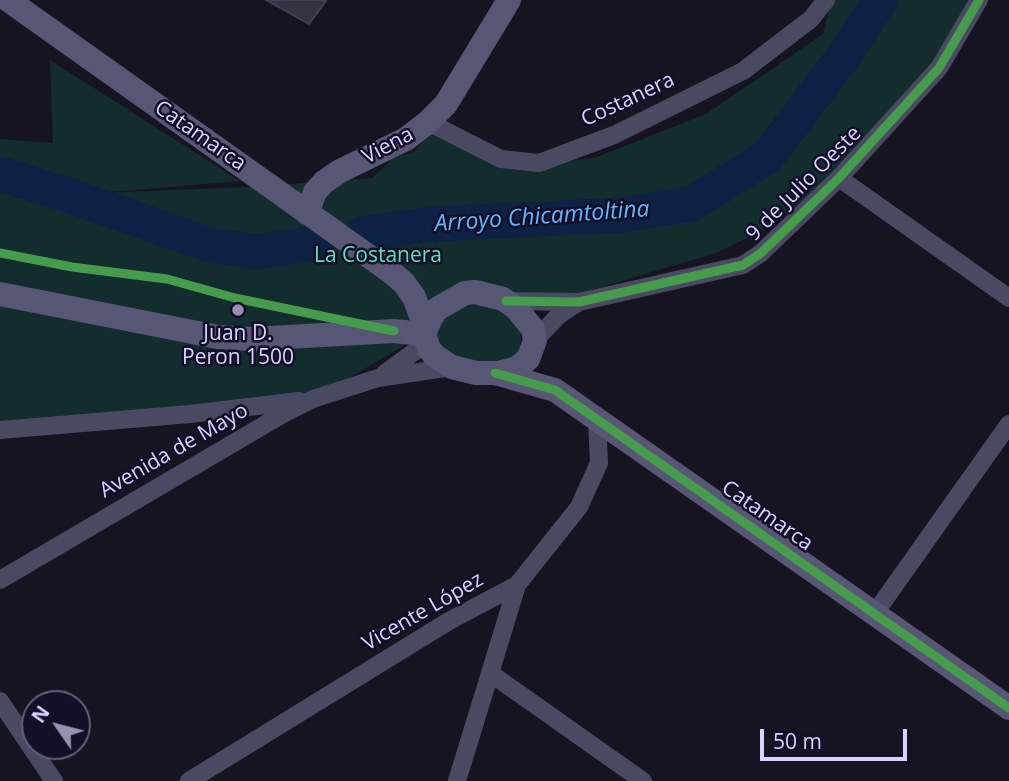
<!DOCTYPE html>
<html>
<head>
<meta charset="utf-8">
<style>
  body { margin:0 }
  #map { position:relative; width:1009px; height:781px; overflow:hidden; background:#161421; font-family:"Open Sans",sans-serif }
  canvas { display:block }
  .north { position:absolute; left:21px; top:690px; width:70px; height:70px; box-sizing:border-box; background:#130f26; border:2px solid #625e7d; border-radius:50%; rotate:305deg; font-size:19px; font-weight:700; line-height:28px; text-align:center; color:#d9d4ff }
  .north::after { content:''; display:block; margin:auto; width:24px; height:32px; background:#9591b1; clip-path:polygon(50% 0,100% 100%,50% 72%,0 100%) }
  .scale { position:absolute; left:760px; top:729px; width:147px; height:32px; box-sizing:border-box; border:4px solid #d9d4ff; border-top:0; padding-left:9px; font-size:21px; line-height:24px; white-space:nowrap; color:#d9d4ff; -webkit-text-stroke:5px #130f26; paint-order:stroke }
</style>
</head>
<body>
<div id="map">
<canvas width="1009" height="781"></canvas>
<div class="north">N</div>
<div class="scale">50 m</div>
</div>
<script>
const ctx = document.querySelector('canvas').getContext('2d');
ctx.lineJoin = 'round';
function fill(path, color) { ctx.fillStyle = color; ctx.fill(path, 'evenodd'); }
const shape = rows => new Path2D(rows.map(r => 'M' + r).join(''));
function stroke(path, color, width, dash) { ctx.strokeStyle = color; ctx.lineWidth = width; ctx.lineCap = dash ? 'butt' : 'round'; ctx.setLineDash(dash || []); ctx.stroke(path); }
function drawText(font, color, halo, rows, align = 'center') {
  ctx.font = font + ' "Open Sans",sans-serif'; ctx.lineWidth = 5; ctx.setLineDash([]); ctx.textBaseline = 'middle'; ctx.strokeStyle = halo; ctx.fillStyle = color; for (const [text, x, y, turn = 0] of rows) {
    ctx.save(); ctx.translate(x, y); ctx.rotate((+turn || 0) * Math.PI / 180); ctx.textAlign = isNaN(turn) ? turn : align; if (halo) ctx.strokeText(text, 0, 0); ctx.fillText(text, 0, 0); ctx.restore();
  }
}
fill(shape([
  [835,0,975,0,937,64,821,187,763,231,713,254,574,295,475,292,424,334,313,399,0,430,0,139,53,143,50,60,240,181,99,193,247,187,372,178,392,159,415,151,430,131,519,169,597,157,706,114,823,34,829,9],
  [470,301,504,309,521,328,520,350,513,358,484,363,454,356,440,348,434,326]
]), '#132c2d');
stroke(shape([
  [0,174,68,195,209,245,257,252,317,243],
  [363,234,431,224,623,215,692,204,768,156,843,57,880,0]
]), '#0d2144', 35);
const building = shape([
  [266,0,323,0,326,1,309,24,266,0]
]);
fill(building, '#343243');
stroke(building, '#433f54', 2);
stroke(shape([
  [428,122,501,159,539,163,614,135,743,71,811,19,826,0],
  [839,178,1009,298],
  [506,301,579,302,743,265,761,253,839,178,939,68,979,0],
  [535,340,559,315,579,302],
  [384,374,418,349,426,338],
  [0,430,190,414,299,401],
  [0,580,283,414,313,399,378,378,452,367],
  [875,613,1009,424],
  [490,673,643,781],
  [0,701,54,781],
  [189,781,449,621,517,585,579,507,599,463,597,419],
  [457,781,517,585]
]), '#4a4962', 18);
stroke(shape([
  [8,0,391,272,404,283,414,297,426,329],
  [307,213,315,192,324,182,340,171,406,139,428,122,446,104,509,0],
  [475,292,503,299,516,308,533,329,535,340,530,354,528,359,517,368,498,373,476,373,452,367,435,356,429,349,424,334,431,318,437,309,465,293,475,292],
  [0,294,218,337,252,339,394,331,424,334],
  [495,373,555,390,1009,708]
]), '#575674', 24);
stroke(shape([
  [0,253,72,267,167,279,235,298,394,331],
  [506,301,579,302,743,265,761,253,839,178,939,68,979,0],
  [495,373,555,390,1009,708]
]), '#469c4c', 9);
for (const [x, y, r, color] of [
  [238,310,7,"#9591b1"]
]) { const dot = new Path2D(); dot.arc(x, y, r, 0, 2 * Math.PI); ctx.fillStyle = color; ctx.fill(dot); stroke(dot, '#130f26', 2.5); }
drawText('21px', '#d9d4ff', '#130f26', [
  ["Costanera",628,100,-25],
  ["Catamarca",200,136,35],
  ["Viena",388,146,-28],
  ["9 de Julio Oeste",804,184,-45],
  ["Avenida de Mayo",174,451,-30],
  ["Catamarca",767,516,35],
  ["Vicente López",423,612,-30]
]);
drawText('21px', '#5fe0c0', '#130f26', [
  ["La Costanera",378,256]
]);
drawText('21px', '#d9d4ff', '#130f26', [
  ["Juan D.",238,334],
  ["Peron 1500",238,358]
]);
drawText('italic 23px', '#62b6ff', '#130f26', [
  ["Arroyo Chicamtoltina",542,217,-4]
]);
</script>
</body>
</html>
